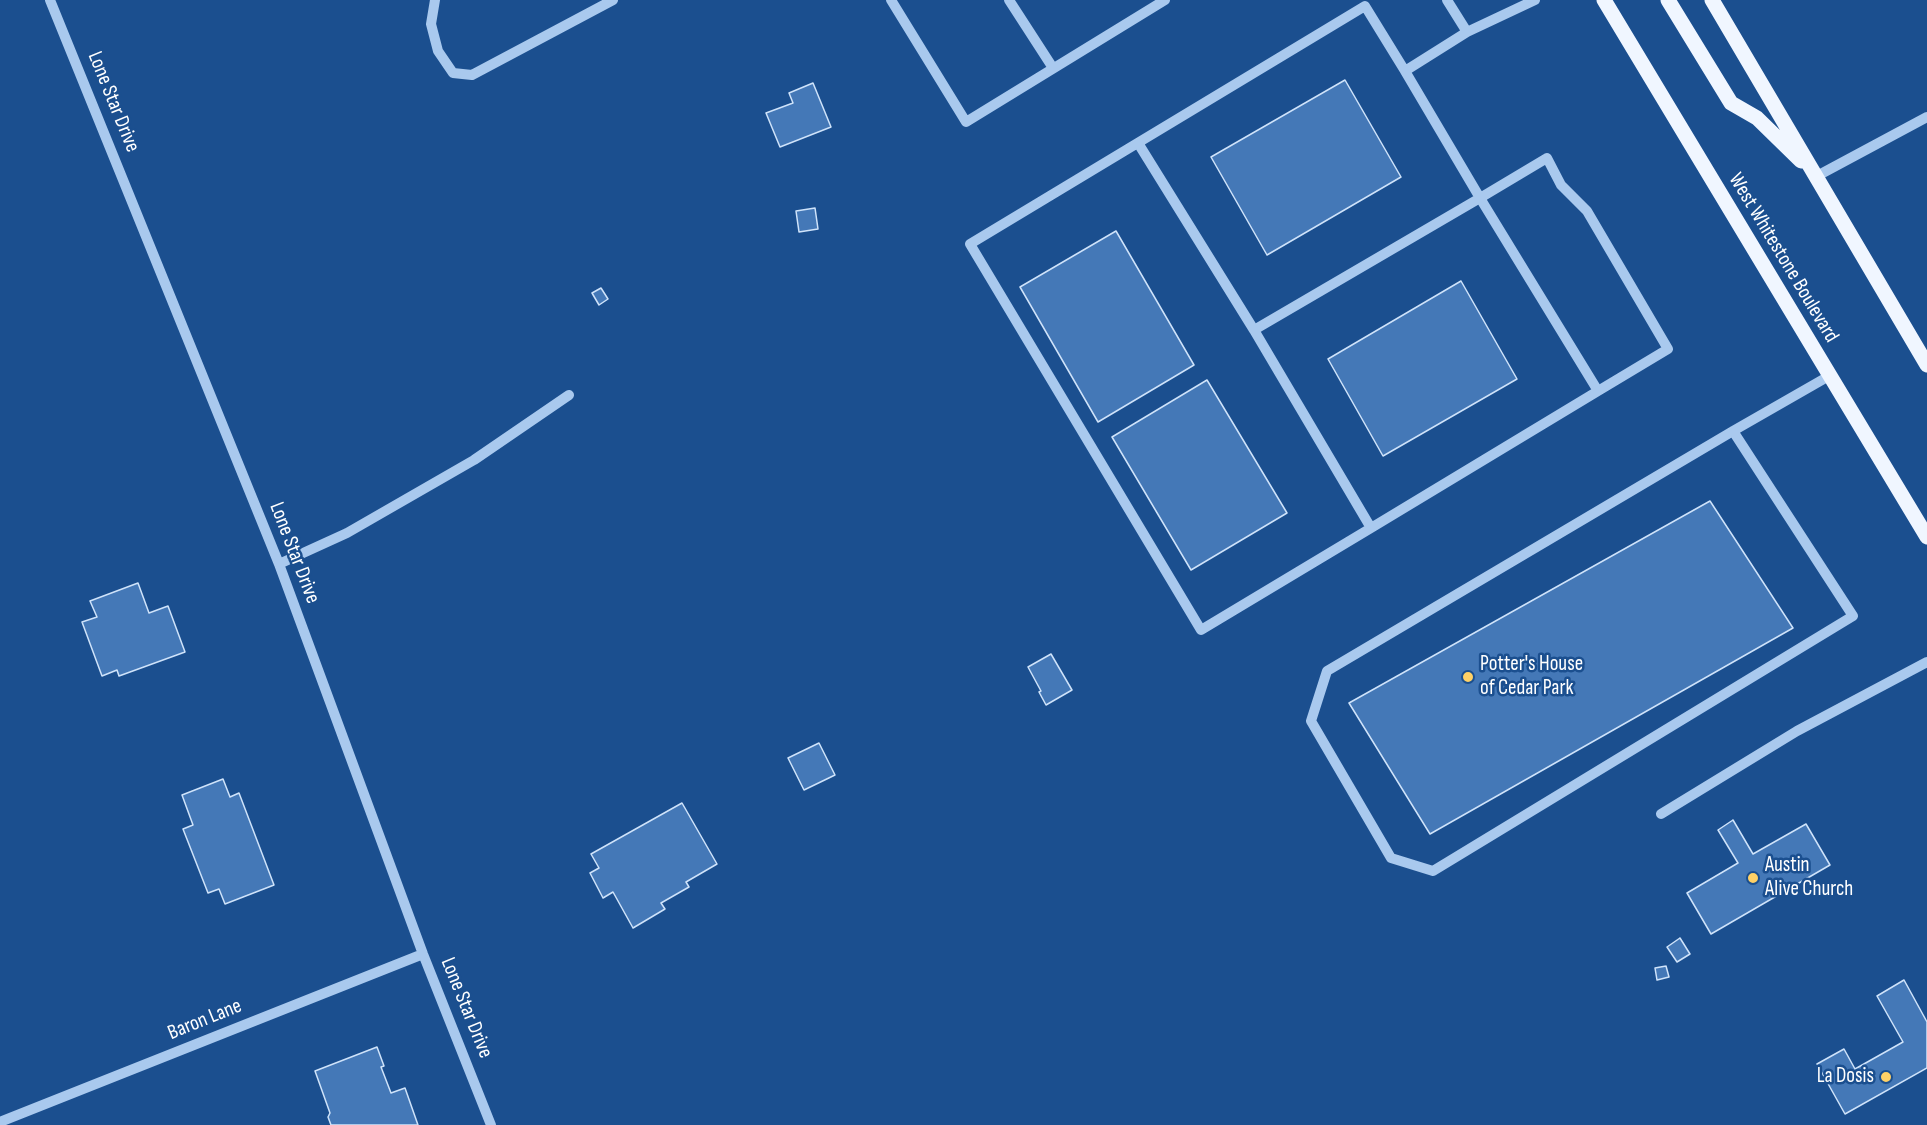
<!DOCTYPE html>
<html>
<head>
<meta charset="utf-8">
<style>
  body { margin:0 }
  canvas { display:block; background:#1b4f8f }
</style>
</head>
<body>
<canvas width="1927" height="1125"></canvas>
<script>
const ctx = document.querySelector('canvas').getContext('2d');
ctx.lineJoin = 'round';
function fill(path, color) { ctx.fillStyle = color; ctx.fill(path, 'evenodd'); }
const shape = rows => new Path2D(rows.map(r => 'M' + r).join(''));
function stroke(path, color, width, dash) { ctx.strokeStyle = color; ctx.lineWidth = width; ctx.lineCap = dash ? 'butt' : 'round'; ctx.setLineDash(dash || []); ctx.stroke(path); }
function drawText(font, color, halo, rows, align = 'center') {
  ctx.font = font + ' "Sofia Sans Condensed",sans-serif'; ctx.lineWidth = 5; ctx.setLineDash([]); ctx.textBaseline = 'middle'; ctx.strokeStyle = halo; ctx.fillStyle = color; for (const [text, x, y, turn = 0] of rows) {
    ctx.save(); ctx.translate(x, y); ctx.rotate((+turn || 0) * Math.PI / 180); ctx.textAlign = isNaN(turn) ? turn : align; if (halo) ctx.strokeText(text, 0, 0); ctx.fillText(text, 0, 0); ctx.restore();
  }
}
const building = shape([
  [1345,80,1401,177,1267,255,1211,157,1345,80],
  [813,83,831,127,780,147,766,113,793,103,789,93,813,83],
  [815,208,818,229,799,232,796,211,815,208],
  [1116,231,1194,365,1098,422,1020,287,1116,231],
  [1461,281,1517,379,1383,456,1328,359,1461,281],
  [601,288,608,299,599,305,592,293,601,288],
  [1207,380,1287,513,1191,570,1112,437,1207,380],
  [1710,501,1793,628,1430,834,1349,703,1710,501],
  [138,583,149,613,168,606,185,652,119,676,117,670,102,676,82,622,97,617,90,601,138,583],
  [1051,654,1072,690,1046,705,1039,692,1041,691,1028,667,1051,654],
  [819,743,835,775,804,790,788,758,819,743],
  [223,779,230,797,239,793,274,885,225,904,219,889,208,893,183,829,193,825,182,795,223,779],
  [682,803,717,864,686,882,689,887,661,903,665,909,633,928,613,892,603,898,590,873,599,868,591,854,682,803],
  [1733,820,1753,854,1806,824,1830,865,1711,934,1687,893,1738,863,1718,830,1733,820],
  [1680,938,1690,954,1677,962,1667,947,1680,938],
  [1666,966,1669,977,1657,980,1655,968,1666,966],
  [1904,980,1927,1022,1927,1068,1845,1114,1817,1064,1844,1049,1855,1069,1903,1042,1877,996,1904,980],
  [377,1047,384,1066,381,1067,391,1093,405,1088,418,1125,331,1125,328,1117,330,1113,315,1071,377,1047]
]);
fill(building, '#4478b7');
stroke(building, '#cfe3fa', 1.5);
stroke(shape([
  [50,0,279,564,423,954,491,1125],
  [435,0,431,24,438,51,453,73,472,75,613,0],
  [891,0,966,122,1165,0],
  [1009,0,1053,68],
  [1447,0,1467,32,1535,0],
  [1467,32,1405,71,1365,6,970,244,1201,630,1371,528,1598,391,1668,349,1587,211,1561,185,1547,158,1480,198,1598,391],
  [1138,143,1254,330],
  [1817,176,1927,117],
  [1733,431,1853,616,1433,871,1391,858,1311,721,1327,671,1733,431,1829,376],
  [1371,528,1254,330,1480,198,1405,71],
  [279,564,347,533,474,460,569,395],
  [1661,814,1797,731,1927,662],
  [0,1122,423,954]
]), '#a9c9ee', 10);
stroke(shape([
  [1604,0,1927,537],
  [1668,0,1731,103,1757,118,1801,161],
  [1712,0,1927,365]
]), '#f0f6ff', 15);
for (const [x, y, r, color] of [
  [1468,677,6,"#ffd166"],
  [1753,878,6,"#ffd166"],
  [1886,1077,6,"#ffd166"]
]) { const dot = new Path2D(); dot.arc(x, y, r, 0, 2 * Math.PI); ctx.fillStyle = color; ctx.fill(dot); stroke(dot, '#1b4f8f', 2); }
drawText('21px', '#fff', '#1b4f8f', [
  ["Lone Star Drive",113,102,68],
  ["West Whitestone Boulevard",1783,258,59],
  ["Lone Star Drive",294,553,69],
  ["Lone Star Drive",466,1008,68],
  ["Baron Lane",205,1020,-22]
]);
drawText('21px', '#fff', '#1b4f8f', [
  ["Potter's House",1480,665],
  ["of Cedar Park",1480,689],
  ["Austin",1765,866],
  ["Alive Church",1765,890],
  ["La Dosis",1874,1077,"right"]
], 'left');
</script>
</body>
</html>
